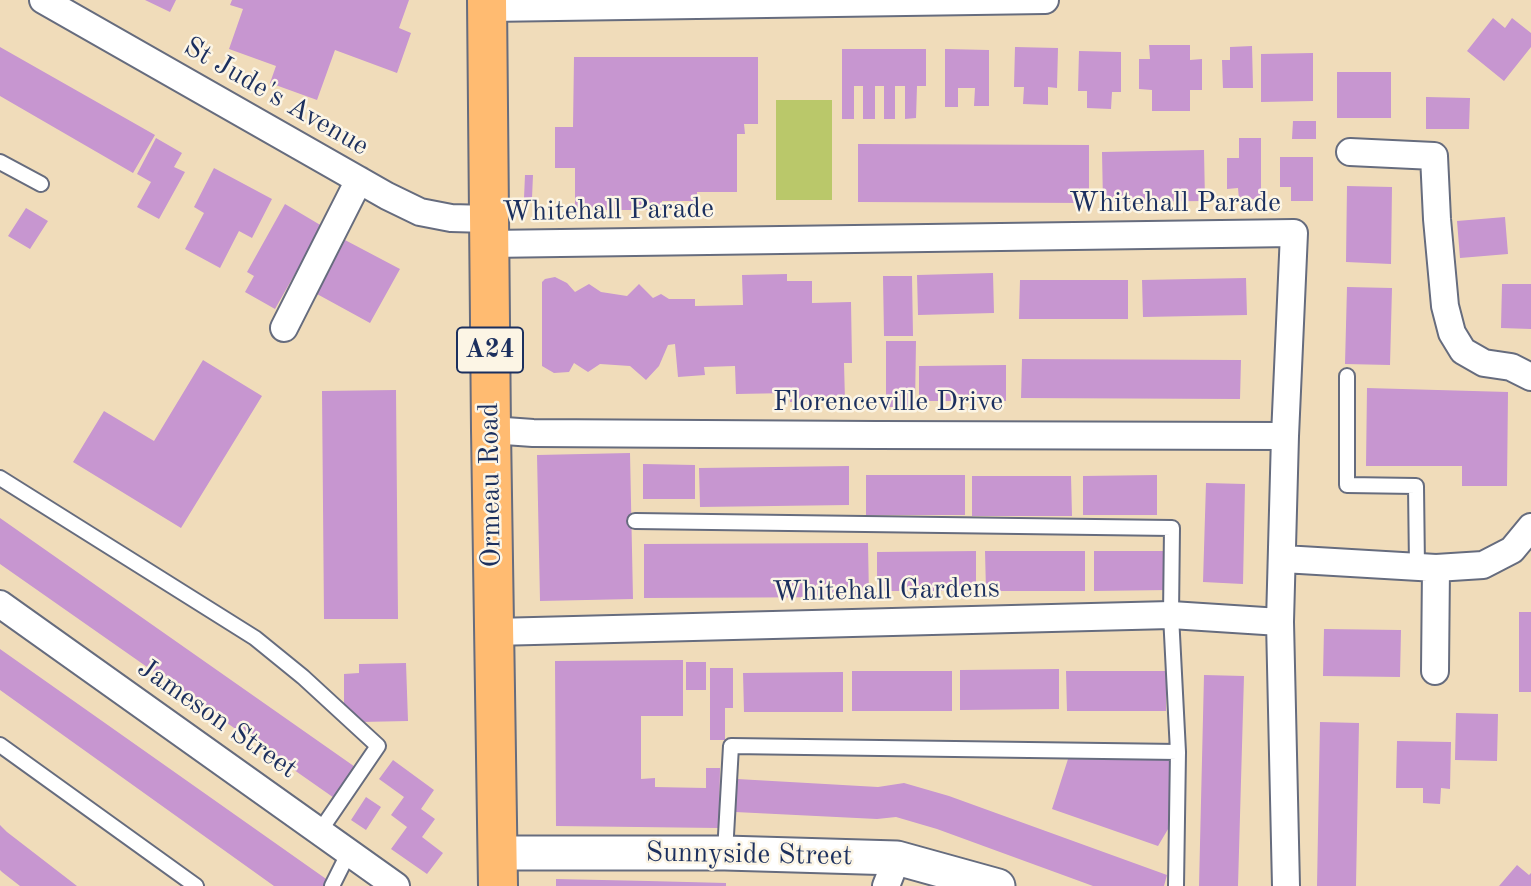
<!DOCTYPE html>
<html>
<head>
<meta charset="utf-8">
<style>
  body { margin:0 }
  canvas { display:block; background:#f0dcba }
</style>
</head>
<body>
<canvas width="1531" height="886"></canvas>
<script>
const ctx = document.querySelector('canvas').getContext('2d');
ctx.lineJoin = 'round';
function fill(path, color) { ctx.fillStyle = color; ctx.fill(path, 'evenodd'); }
const shape = rows => new Path2D(rows.map(r => 'M' + r).join(''));
function stroke(path, color, width, dash) { ctx.strokeStyle = color; ctx.lineWidth = width; ctx.lineCap = dash ? 'butt' : 'round'; ctx.setLineDash(dash || []); ctx.stroke(path); }
function drawText(font, color, halo, rows, align = 'center') {
  ctx.font = font + ' "Old Standard TT",serif'; ctx.lineWidth = 5; ctx.setLineDash([]); ctx.textBaseline = 'middle'; ctx.strokeStyle = halo; ctx.fillStyle = color; for (const [text, x, y, turn = 0] of rows) {
    ctx.save(); ctx.translate(x, y); ctx.rotate((+turn || 0) * Math.PI / 180); ctx.textAlign = isNaN(turn) ? turn : align; if (halo) ctx.strokeText(text, 0, 0); ctx.fillText(text, 0, 0); ctx.restore();
  }
}
fill(shape([
  [776,100,832,100,832,200,776,200]
]), '#bac86a');
fill(shape([
  [145,0,176,0,170,12],
  [232,0,409,0,399,28,411,33,397,73,335,50,317,100,270,83,276,66,229,49,243,9,230,5],
  [1493,18,1505,28,1512,18,1531,33,1531,47,1504,81,1467,51],
  [1149,45,1190,45,1190,60,1202,59,1202,90,1190,90,1190,111,1152,111,1152,90,1139,89,1139,59,1150,59],
  [1252,46,1253,88,1223,88,1222,60,1230,60,1230,47],
  [0,47,155,135,133,173,0,96],
  [1015,47,1058,48,1057,88,1048,87,1048,105,1023,104,1024,87,1014,87],
  [842,49,926,49,926,86,917,86,916,118,905,119,905,86,895,86,895,119,884,119,884,86,875,86,875,119,863,119,863,86,854,86,854,119,842,119],
  [945,49,989,50,989,106,974,106,975,88,958,88,958,107,945,107],
  [1079,51,1121,52,1121,92,1112,92,1111,109,1087,108,1087,91,1078,91],
  [1313,53,1313,101,1261,102,1261,54],
  [574,57,758,57,758,124,744,124,745,134,737,134,737,192,697,192,697,201,662,201,662,210,575,210,575,168,555,168,555,127,573,127],
  [1337,72,1391,72,1391,118,1337,118],
  [1426,97,1470,98,1469,129,1426,129],
  [1293,121,1316,121,1316,139,1292,139],
  [156,138,182,153,174,167,185,172,159,219,137,207,151,182,137,174],
  [1239,138,1261,138,1261,199,1239,199,1238,188,1227,189,1227,158,1239,158],
  [858,144,1089,145,1089,203,858,202],
  [1204,150,1205,201,1103,202,1102,152],
  [1280,157,1313,157,1313,201,1291,201,1291,187,1280,187],
  [214,168,272,199,252,238,239,231,220,268,185,249,204,213,194,207],
  [525,175,533,175,532,198,524,198],
  [1347,186,1392,187,1391,264,1346,262],
  [285,204,322,226,275,309,245,292,254,276,247,272],
  [26,208,48,221,30,249,8,236],
  [1505,217,1508,254,1460,258,1457,221],
  [345,240,400,269,370,323,317,294],
  [993,273,994,313,918,315,917,275],
  [787,274,787,281,812,281,812,303,851,302,852,363,844,363,845,401,790,402,790,393,736,394,735,366,704,367,705,375,678,377,675,344,668,345,659,366,646,380,630,366,600,364,588,372,574,363,569,372,554,373,542,366,542,282,545,279,555,277,567,283,575,292,589,284,601,292,627,296,639,284,653,298,661,294,669,299,695,299,695,306,743,305,742,275],
  [883,276,912,276,913,336,884,336],
  [1246,278,1247,315,1143,317,1142,280],
  [1020,280,1128,280,1128,319,1019,319],
  [1502,284,1531,284,1531,329,1501,328],
  [1347,287,1392,288,1390,365,1345,364],
  [886,341,916,341,915,407,886,407],
  [1022,359,1241,360,1240,399,1021,398],
  [203,360,262,396,181,528,73,462,104,411,154,441],
  [1006,365,1006,401,919,401,919,366],
  [1367,388,1508,392,1507,486,1462,486,1462,466,1366,466],
  [396,390,398,619,324,619,322,391],
  [630,453,633,599,540,601,537,455],
  [643,464,695,465,695,499,643,499],
  [849,466,849,505,700,507,699,468],
  [866,475,965,475,965,515,866,515],
  [1157,475,1157,515,1083,515,1083,476],
  [972,476,1071,476,1072,516,972,516],
  [1206,483,1245,484,1243,584,1203,582],
  [0,518,358,769,337,800,0,564],
  [868,543,869,597,644,598,644,544],
  [976,551,976,591,877,591,877,552],
  [985,551,1085,551,1085,591,986,591],
  [1094,551,1168,551,1169,590,1094,591],
  [1519,612,1531,612,1531,692,1519,692],
  [1324,629,1401,630,1400,677,1323,676],
  [0,649,329,881,325,886,274,886,0,690],
  [683,660,683,716,641,716,641,779,655,778,655,787,706,788,706,768,720,768,719,828,556,826,555,661],
  [686,662,706,662,706,690,686,690],
  [406,663,408,721,360,722,344,704,344,674,359,673,359,664],
  [710,668,733,668,733,708,725,708,725,740,710,740],
  [1059,669,1059,709,960,710,960,670],
  [852,671,952,671,952,711,852,711],
  [1066,671,1166,671,1166,711,1067,711],
  [843,672,843,712,744,712,743,673],
  [1204,675,1244,676,1238,886,1199,886],
  [1456,713,1498,714,1497,761,1455,760],
  [1320,722,1359,723,1356,886,1317,886],
  [1397,741,1451,742,1450,789,1441,788,1440,804,1423,803,1423,788,1396,788],
  [1068,759,1172,760,1174,819,1158,846,1052,809],
  [393,760,434,790,421,809,435,819,422,837,443,853,427,874,391,849,407,827,391,815,404,797,379,779],
  [737,779,878,787,904,783,949,796,1167,875,1164,886,1093,886,937,829,896,817,877,819,735,812],
  [366,797,381,807,366,830,351,820],
  [0,825,7,832,77,886,20,886,2,872,0,870],
  [1517,865,1529,875,1531,873,1531,886,1499,886],
  [556,879,648,881,726,883,726,886,556,886]
]), '#c796d0');
const service = shape([
  [0,162,41,184],
  [1347,376,1347,485,1416,486,1417,567],
  [0,478,255,638,303,677,378,746,320,831],
  [635,521,1172,528,1171,615,1178,752],
  [0,745,196,886],
  [725,853,731,746,1178,752,1176,886],
  [332,886,349,852]
]);
const minor = shape([
  [43,0,387,196,420,212,451,218,488,219],
  [488,8,1045,0],
  [1350,152,1434,156,1437,219,1445,306,1452,333,1463,351,1484,363,1511,367,1531,377],
  [488,244,1294,233,1285,436,1280,622,1286,886],
  [284,328,359,180],
  [491,430,533,433,876,435,1285,436],
  [1283,559,1436,568,1483,565,1512,550,1531,527],
  [0,604,396,886],
  [494,632,1171,615,1280,622],
  [1435,671,1436,568],
  [886,886,897,858]
]);
const tertiary = shape([
  [497,853,725,853,897,858,998,886]
]);
const primary = shape([
  [487,0,491,430,498,886]
]);
stroke(service, '#666c7e', 18);
stroke(minor, '#666c7e', 30);
stroke(tertiary, '#666c7e', 37);
stroke(primary, '#666c7e', 42);
stroke(service, '#fff', 14);
stroke(minor, '#fff', 26);
stroke(tertiary, '#fff', 33);
stroke(primary, '#ffbb71', 38);
for (const [x, y, w] of [
  [490,350,66]
]) { const box = new Path2D(); box.roundRect(x - w / 2, y - 22.5, w, 45, 5); ctx.fillStyle = '#fcf5e5'; ctx.fill(box); stroke(box, '#1b2f5e', 2); }
drawText('bold 26px', '#1b2f5e', null, [
  ["A24",490,350]
]);
drawText('28px', '#1b2f5e', '#fcf5e5', [
  ["St Jude's Avenue",276,97,30],
  ["Whitehall Parade",1175,204],
  ["Whitehall Parade",608,211,-1],
  ["Florenceville Drive",888,403],
  ["Ormeau Road",491,485,-91],
  ["Whitehall Gardens",886,591,-1],
  ["Jameson Street",217,719,35],
  ["Sunnyside Street",749,855,1]
]);
</script>
</body>
</html>
